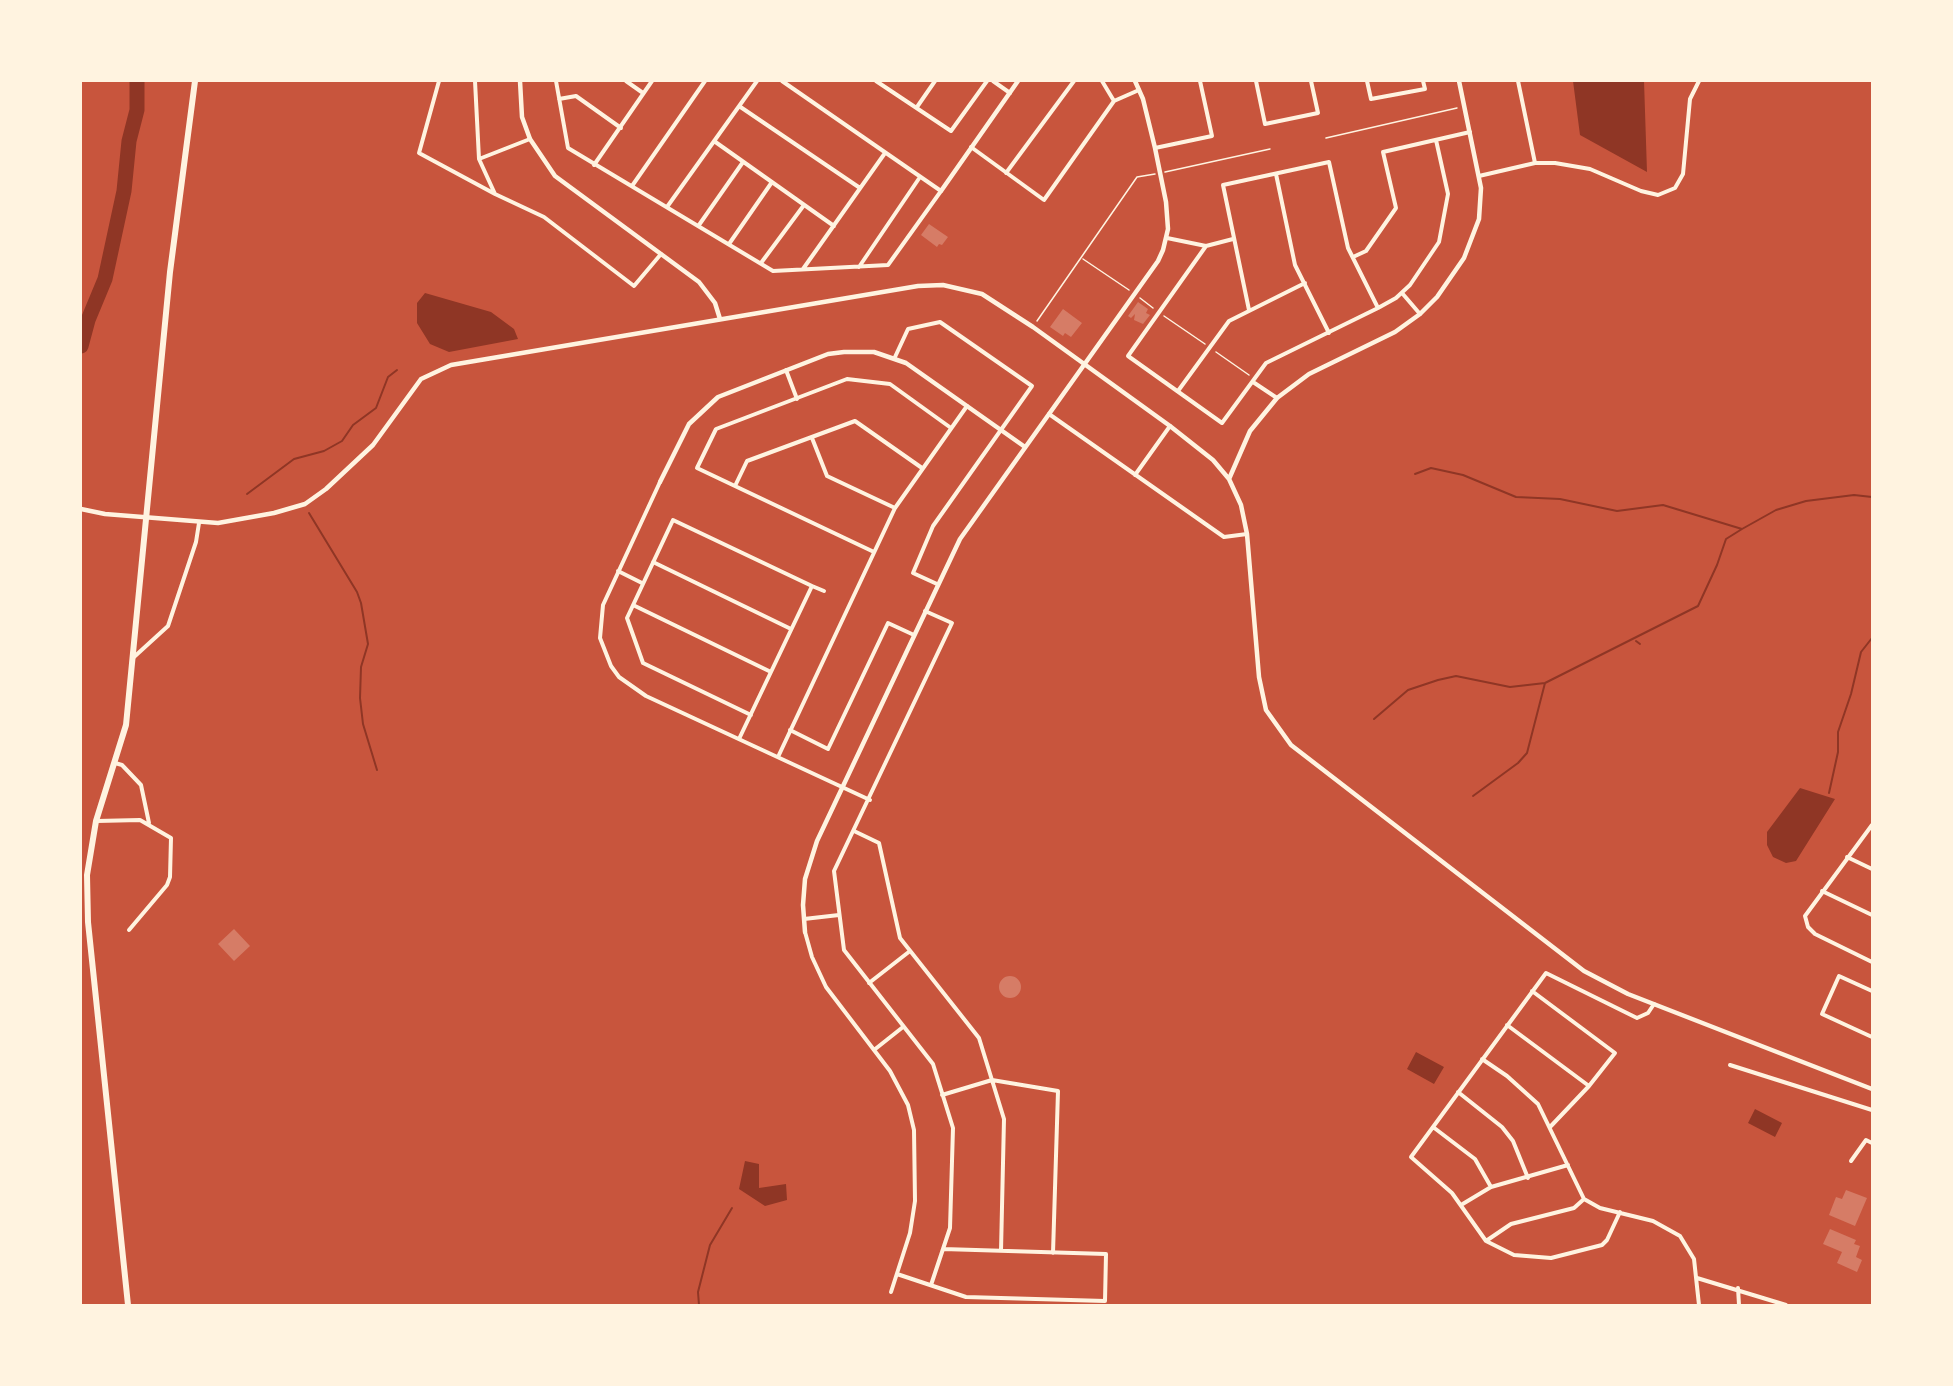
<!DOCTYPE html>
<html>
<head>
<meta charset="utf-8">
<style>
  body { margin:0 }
  #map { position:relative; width:1953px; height:1386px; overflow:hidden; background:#c8553d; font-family:"DM Sans",sans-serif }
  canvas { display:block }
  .frame { position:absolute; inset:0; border:82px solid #fff3e0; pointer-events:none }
</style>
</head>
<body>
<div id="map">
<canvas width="1953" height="1386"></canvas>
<div class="frame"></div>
</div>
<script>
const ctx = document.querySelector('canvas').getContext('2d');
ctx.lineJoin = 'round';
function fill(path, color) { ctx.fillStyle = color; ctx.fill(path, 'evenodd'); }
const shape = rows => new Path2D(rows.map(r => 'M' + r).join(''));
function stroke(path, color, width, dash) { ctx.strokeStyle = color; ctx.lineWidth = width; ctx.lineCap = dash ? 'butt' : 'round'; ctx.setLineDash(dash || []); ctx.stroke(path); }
fill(shape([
  [1573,81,1644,81,1647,172,1580,135],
  [425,293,491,312,514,329,518,339,449,352,430,344,417,323,417,303],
  [1800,788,1835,799,1796,861,1786,863,1773,857,1767,845,1767,832],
  [1416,1052,1444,1067,1434,1084,1407,1069],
  [1755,1109,1782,1123,1775,1137,1748,1123],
  [745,1161,759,1164,759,1188,786,1184,787,1200,765,1206,739,1189]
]), '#8f3625');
stroke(shape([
  [1415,474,1431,468,1463,475,1516,497,1560,499,1617,511,1663,505,1742,529],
  [247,494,294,459,324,451,342,441,353,425,376,408,388,377,397,370],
  [309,513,357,592,361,603,368,644,361,667,360,698,363,724,377,770],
  [1636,641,1640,644],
  [1374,719,1408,690,1438,680,1456,676,1510,687,1545,683,1698,606,1717,565,1726,539,1742,529,1776,510,1806,501,1854,495,1872,497],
  [1829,793,1838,752,1838,732,1851,694,1861,652,1872,638],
  [1473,796,1518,763,1527,753,1545,683],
  [699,1305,698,1292,710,1245,732,1208]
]), '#8f3625', 2);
stroke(shape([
  [81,346,88,320,105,279,124,191,129,141,137,110,137,81]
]), '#8f3625', 15);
fill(shape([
  [929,224,948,237,942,245,939,244,937,247,921,235],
  [1138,302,1148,309,1146,313,1150,315,1143,324,1134,320,1135,314,1131,318,1128,316],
  [1063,309,1082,323,1071,337,1065,333,1063,336,1050,327],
  [234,929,250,946,234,961,218,944],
  '999 987a11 11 0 1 1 22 0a11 11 0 1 1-22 0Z',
  [1846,1190,1867,1198,1855,1226,1829,1215,1836,1197,1842,1199],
  [1830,1229,1856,1240,1854,1244,1860,1246,1856,1257,1862,1260,1857,1272,1837,1263,1842,1252,1823,1244]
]), '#d67c66');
stroke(shape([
  [1326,138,1457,108],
  [1165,172,1270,149],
  [1083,259,1129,290],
  [1140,298,1153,308],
  [1164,316,1205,344],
  [1037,321,1137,177,1155,174],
  [1216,352,1249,375]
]), '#fff3e0', 1.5);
stroke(shape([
  [439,81,419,153,495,194,544,217,634,286,661,254],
  [475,81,479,159,495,194],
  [556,81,568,148,773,271,888,265,941,191,782,81],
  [626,81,643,93],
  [876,81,951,131,987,81],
  [993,81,1010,93],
  [1102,81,1114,101],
  [1256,81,1265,124,1318,113,1311,81],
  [1367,81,1371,99,1425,89,1423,81],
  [1518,81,1535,163],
  [559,99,576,96,621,128],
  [739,106,860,188],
  [917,107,935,81],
  [714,141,834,226],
  [971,147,1044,200,1114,101,1139,90],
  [1155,148,1212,136,1200,81],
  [479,159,530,139],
  [594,165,652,81],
  [1006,173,1074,81],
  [1276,174,1295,265,1329,333],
  [1479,176,1535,163,1555,163,1590,169,1641,191,1658,195,1675,188,1683,174,1690,99,1699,81],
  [632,186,705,81],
  [667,207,757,81],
  [699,225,743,162],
  [1167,238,1206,246,1233,239],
  [729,244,772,182],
  [1206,246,1128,356,1222,423,1266,363,1378,308,1396,298,1410,285,1439,242,1448,194,1436,140],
  [1353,257,1366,251,1396,208,1383,152,1470,132],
  [761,263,804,205],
  [859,267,920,177],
  [803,269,885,153],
  [1402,293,1420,314],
  [1249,310,1223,185,1329,162,1348,248,1378,308],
  [895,357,908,329,940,322,1032,386,933,526,913,573,937,584],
  [786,370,797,399],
  [1253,382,1277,398],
  [1178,391,1229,321,1305,283],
  [1049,414,1224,537,1247,534],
  [812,438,827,476,895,508],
  [1135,475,1170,426],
  [660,482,603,605,600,638,611,666,619,677,646,696,870,800],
  [735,486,747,461,855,421,922,468],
  [874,552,697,468,716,429,847,379,890,384,951,428],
  [653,562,791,629],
  [618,571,642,583],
  [812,586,824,591],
  [633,605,771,672],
  [925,611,952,623,834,871,844,950,933,1064,953,1128,950,1228,931,1285],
  [134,657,168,626,196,542,199,523],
  [790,730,828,749,888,623,914,635],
  [739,739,812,586,673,520,627,618,643,663,751,715],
  [778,757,895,508,967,406],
  [115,763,122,765,141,785,149,823],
  [97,821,140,820,171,838,170,877,167,885,129,930],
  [1872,825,1805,916,1808,927,1815,934,1872,962],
  [854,831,879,843,900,938,979,1038,1004,1119,1001,1251],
  [1847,857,1872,869],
  [1822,891,1872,915],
  [804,919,839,915],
  [805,932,812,957,826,987,890,1071,908,1105,914,1130,915,1201,910,1233,891,1292],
  [869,983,910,951],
  [1532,991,1615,1053,1589,1086,1551,1126],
  [1872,991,1839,976,1822,1014,1872,1037],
  [1507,1025,1589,1086],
  [874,1050,903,1027],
  [1482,1059,1507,1076,1538,1104,1584,1199,1600,1208,1653,1221,1680,1236,1694,1259,1699,1305],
  [1730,1065,1872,1110],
  [1458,1092,1502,1127,1513,1141,1528,1178],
  [942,1095,992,1080,1058,1091,1053,1253],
  [1433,1127,1475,1159,1491,1187],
  [1851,1161,1866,1140,1872,1143],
  [1461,1205,1491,1187,1568,1165],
  [1620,1212,1607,1240,1602,1245,1551,1258,1514,1255,1486,1241,1452,1193,1411,1157,1546,973,1637,1018,1648,1013,1654,1004],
  [1486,1241,1511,1224,1574,1208,1584,1199],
  [897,1274,966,1297,1105,1301,1106,1254,943,1249],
  [1697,1278,1786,1305],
  [1738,1288,1739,1305]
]), '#fff3e0', 4);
stroke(shape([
  [520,81,522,117,530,139,555,176,699,282,715,303,720,319],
  [941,191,1018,81],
  [1229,479,1250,431,1277,398,1309,374,1395,332,1420,314,1437,297,1464,258,1479,219,1481,188,1459,81],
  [660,482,689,424,718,397,828,354,844,352,874,352,906,363,1025,447],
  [81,509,105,514,218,523,274,513,305,504,326,489,373,445,421,379,451,365,918,286,943,285,982,294,1033,327,1170,426,1213,460,1229,479,1241,505,1247,534,1259,677,1266,710,1291,745,1584,971,1628,994,1872,1089],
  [805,932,803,905,805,879,817,841,960,539,1158,261,1163,250,1168,229,1166,202,1155,148,1143,99,1135,81]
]), '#fff3e0', 4.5);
stroke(shape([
  [128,1305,88,922,87,875,96,821,126,725,170,272,195,81]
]), '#fff3e0', 6);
</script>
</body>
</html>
